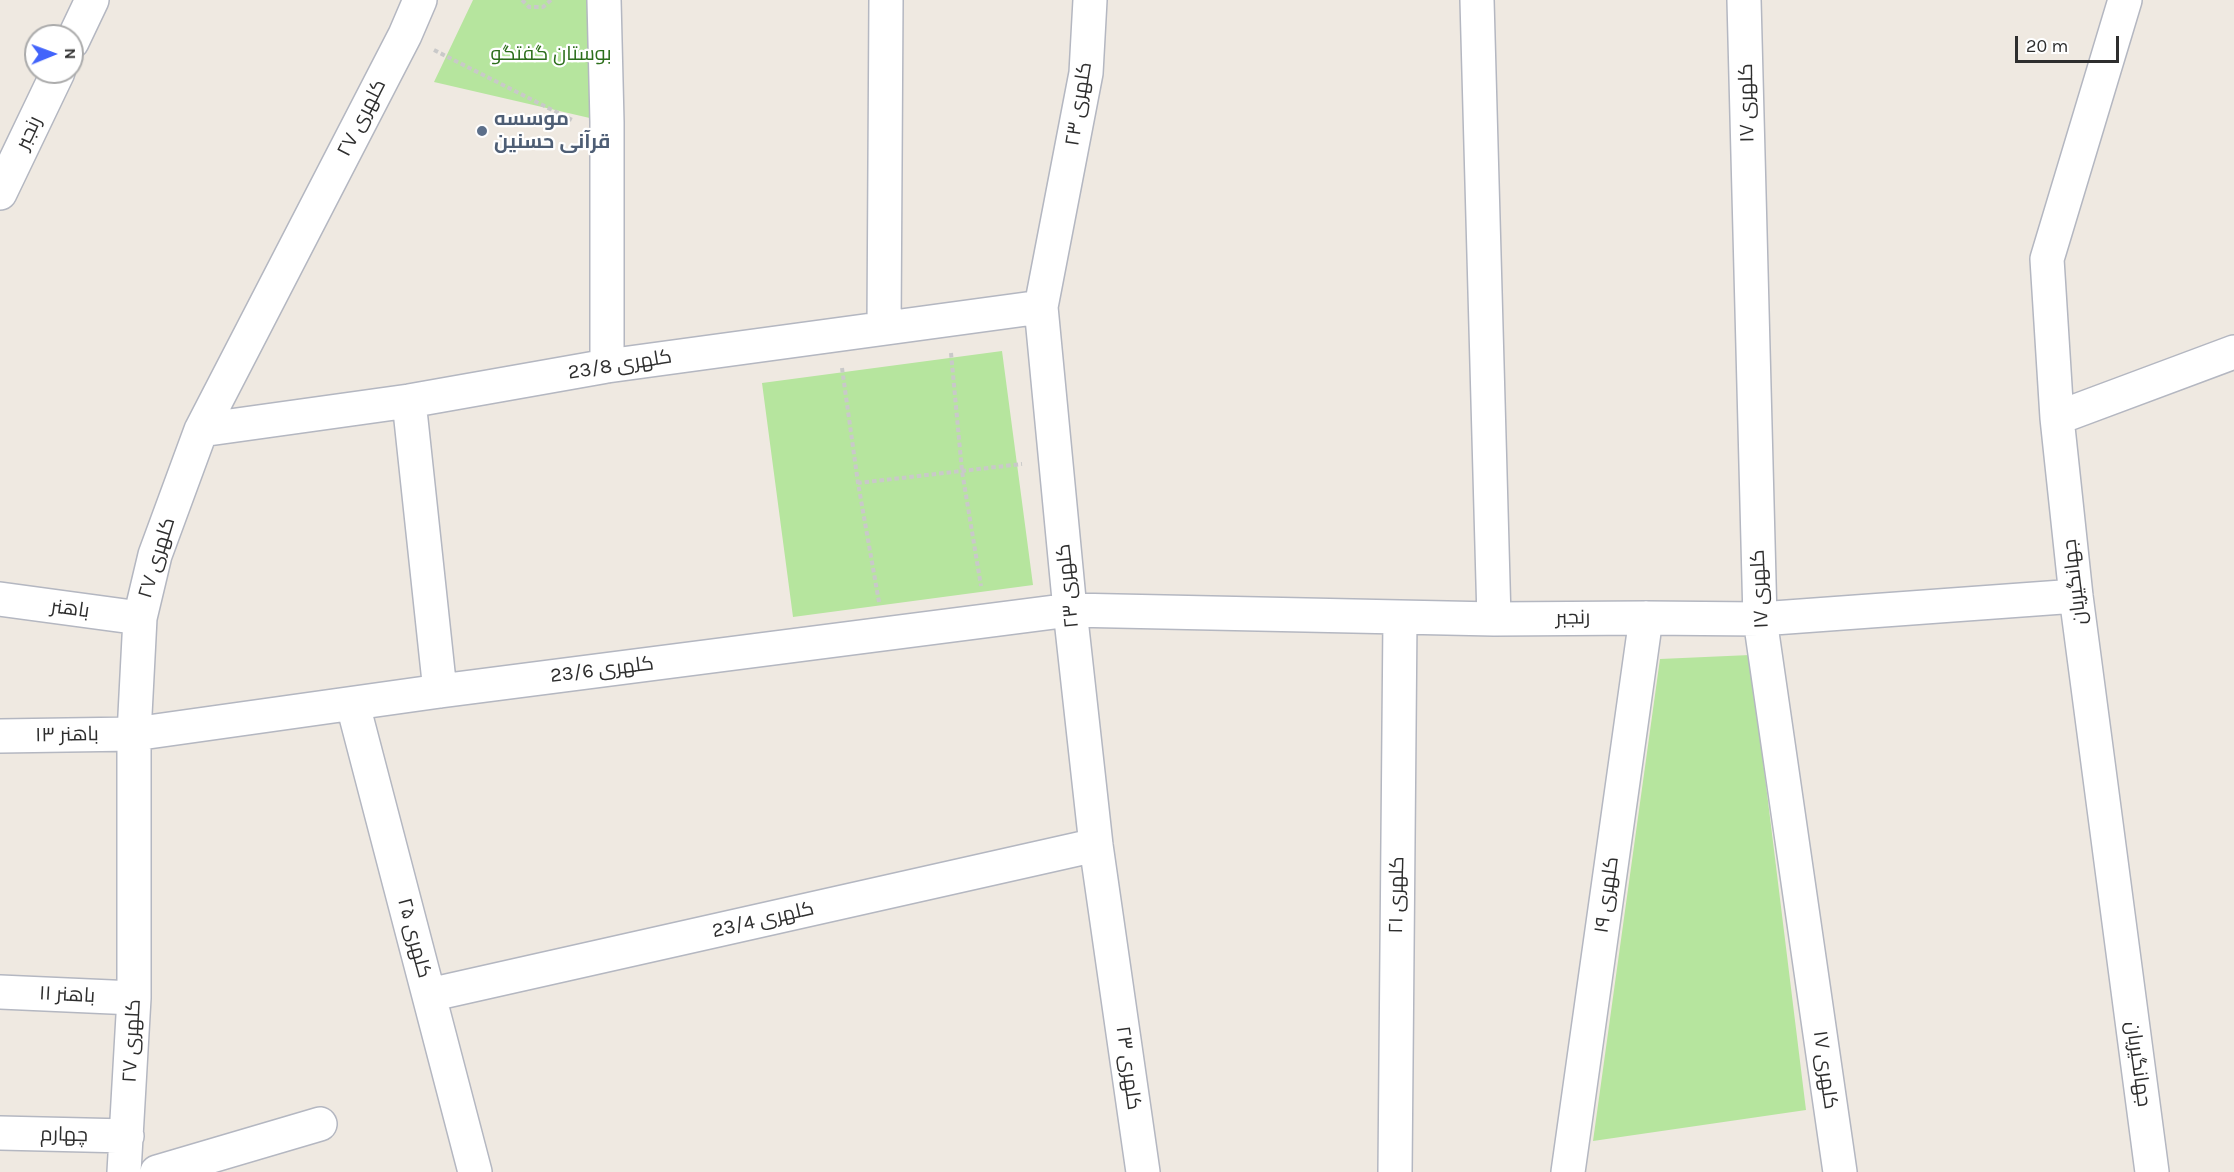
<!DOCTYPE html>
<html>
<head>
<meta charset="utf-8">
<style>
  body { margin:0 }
  #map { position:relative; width:2234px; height:1172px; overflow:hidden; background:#efe9e1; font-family:Karla,sans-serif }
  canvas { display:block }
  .north { position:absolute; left:24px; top:24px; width:60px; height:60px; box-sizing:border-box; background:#fff; border:2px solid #ababab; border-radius:50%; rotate:89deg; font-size:16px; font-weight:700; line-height:24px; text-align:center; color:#2e2e2e }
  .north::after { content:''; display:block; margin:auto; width:21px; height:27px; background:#4264fb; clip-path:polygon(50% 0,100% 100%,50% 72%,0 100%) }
  .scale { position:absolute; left:2015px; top:36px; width:104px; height:27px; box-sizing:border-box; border:3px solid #2e2e2e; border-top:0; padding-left:8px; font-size:18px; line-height:21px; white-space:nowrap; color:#2e2e2e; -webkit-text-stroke:4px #fff; paint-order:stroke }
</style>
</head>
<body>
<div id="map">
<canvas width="2234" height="1172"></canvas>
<div class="north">N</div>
<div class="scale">20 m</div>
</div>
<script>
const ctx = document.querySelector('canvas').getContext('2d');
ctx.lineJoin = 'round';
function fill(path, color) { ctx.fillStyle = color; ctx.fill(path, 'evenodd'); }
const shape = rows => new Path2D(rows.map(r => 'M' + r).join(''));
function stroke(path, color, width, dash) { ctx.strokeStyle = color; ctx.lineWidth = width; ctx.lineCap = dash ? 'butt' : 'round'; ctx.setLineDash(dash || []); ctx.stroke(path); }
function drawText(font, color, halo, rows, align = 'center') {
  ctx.font = font + ' Karla,Cairo,sans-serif'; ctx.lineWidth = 4.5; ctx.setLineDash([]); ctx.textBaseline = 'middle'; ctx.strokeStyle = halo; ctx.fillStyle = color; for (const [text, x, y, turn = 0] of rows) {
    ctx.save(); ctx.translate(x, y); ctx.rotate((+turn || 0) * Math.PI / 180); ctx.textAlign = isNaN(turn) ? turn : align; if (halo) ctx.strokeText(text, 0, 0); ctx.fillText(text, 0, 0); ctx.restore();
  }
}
fill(shape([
  [473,0,604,0,607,122,434,82],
  [1002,351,1033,585,793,617,762,383],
  [1750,655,1806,1110,1593,1141,1660,659]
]), '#b6e59e');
const minor = shape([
  [604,0,607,122,607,366],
  [1090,0,1086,73,1041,307,1070,610,1096,845,1143,1172],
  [1477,0,1494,619],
  [1744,0,1760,619,1840,1172],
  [2125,0,2047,259,2057,418,2076,596,2152,1172],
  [72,42,92,0],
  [0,193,58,72],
  [884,328,886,0],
  [409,401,440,691],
  [2057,418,2234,352],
  [201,430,409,401,607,366,1041,307],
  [0,599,140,618],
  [353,705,475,1172],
  [0,736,134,734,440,691,1070,610,1494,619,1646,618,1760,619,2076,596],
  [0,992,134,998],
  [429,995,1096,845],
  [0,1133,127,1136],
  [124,1172,134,998,134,734,140,618,155,555,201,430,405,35,420,0],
  [157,1172,320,1124],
  [1395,1172,1400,618],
  [1568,1172,1646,618]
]);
stroke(minor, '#b4b7c1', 36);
stroke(shape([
  [522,0,529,7,543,7,551,0],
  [434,50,574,121],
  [951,353,962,471,981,586],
  [842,368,858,483],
  [879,602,858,483,1022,464]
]), '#c9c9c9', 4, [4.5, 3]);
stroke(minor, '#fff', 33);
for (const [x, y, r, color] of [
  [482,131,6,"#5c6f8a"]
]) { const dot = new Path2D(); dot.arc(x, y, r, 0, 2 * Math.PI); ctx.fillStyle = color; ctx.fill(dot); stroke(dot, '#fff', 2); }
drawText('20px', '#2c6e1b', '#fff', [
  ["بوستان گفتگو",551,54]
]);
drawText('20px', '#2e2e2e', '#fff', [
  ["کلهری ۱۷",1747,103,-91],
  ["کلهری ۲۳",1079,104,-81],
  ["کلهری ۲۷",362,118,-63],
  ["رنجبر",29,133,-65],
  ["کلهری 23/8",620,365,-9],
  ["کلهری ۲۷",157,558,-73],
  ["جهانگیریان",2075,582,-97],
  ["کلهری ۲۳",1068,586,-96],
  ["کلهری ۱۷",1760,589,-93],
  ["باهنر",70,609,8],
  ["رنجبر",1573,618,-1],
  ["کلهری 23/6",602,670,-7],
  ["باهنر ۱۳",67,735,-1],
  ["کلهری ۲۱",1397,895,-89],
  ["کلهری ۱۹",1607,895,-82],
  ["کلهری 23/4",763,920,-13],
  ["کلهری ۲۵",414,938,75],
  ["باهنر ۱۱",67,995,3],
  ["کلهری ۲۷",132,1041,-87],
  ["جهانگیریان",2138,1064,82],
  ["کلهری ۲۳",1128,1068,82],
  ["کلهری ۱۷",1825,1070,82],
  ["چهارم",64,1135,1]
]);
drawText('bold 20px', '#4e5e75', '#fff', [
  ["موسسه",494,119],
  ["قرآنی حسنین",494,142]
], 'left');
</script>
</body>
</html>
